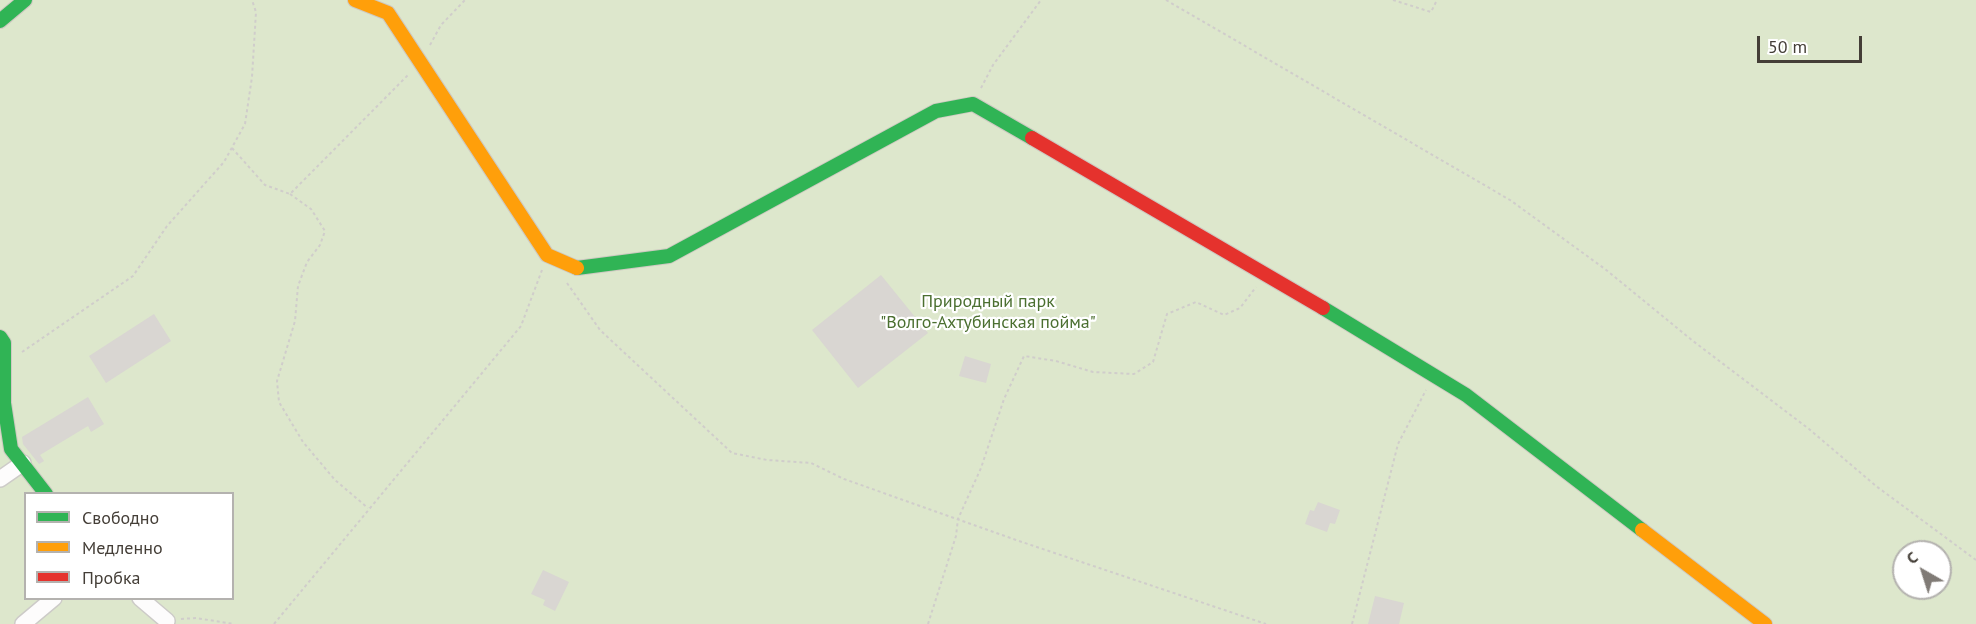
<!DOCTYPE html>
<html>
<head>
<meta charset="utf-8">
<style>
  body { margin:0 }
  #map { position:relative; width:1976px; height:624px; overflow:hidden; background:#efedea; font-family:"PT Sans",sans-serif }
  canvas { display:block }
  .legend { position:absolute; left:24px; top:492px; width:210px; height:108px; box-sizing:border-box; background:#fff; border:2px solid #b4b2af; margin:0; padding:8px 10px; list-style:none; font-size:18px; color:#443e37 }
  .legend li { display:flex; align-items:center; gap:12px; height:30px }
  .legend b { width:30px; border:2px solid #b4b2af }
  .north { position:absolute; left:1892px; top:540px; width:60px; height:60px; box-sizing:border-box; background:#fff; border:2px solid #b4b2af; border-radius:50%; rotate:321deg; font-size:16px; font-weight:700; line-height:24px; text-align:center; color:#443e37 }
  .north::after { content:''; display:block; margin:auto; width:21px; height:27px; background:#807b76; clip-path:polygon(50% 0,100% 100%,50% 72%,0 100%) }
  .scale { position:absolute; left:1757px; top:36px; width:105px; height:27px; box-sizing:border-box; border:3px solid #443e37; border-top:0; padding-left:8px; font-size:18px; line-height:21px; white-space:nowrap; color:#443e37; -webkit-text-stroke:4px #fff; paint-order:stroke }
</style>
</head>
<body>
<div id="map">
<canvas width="1976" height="624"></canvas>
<ul class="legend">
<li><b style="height:8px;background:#30b455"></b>Свободно</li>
<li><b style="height:8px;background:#ff9f0a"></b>Медленно</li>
<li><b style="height:8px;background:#e5322d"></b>Пробка</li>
</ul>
<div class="north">С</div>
<div class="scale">50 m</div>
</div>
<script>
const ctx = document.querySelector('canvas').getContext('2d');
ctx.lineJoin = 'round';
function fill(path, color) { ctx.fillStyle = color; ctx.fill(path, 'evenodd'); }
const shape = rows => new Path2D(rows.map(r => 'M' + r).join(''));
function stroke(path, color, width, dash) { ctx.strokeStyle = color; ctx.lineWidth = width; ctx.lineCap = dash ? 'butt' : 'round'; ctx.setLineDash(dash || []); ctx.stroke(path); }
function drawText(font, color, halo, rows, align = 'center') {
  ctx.font = font + ' "PT Sans",sans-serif'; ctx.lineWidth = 4.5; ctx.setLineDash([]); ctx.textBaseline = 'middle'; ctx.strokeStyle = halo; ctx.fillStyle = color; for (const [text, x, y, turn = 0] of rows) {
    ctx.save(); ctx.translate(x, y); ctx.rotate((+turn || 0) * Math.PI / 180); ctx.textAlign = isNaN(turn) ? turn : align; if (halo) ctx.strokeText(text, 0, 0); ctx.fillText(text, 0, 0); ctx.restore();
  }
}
fill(shape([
  [0,0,1976,0,1976,624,0,624],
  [26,494,232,494,232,598,26,598],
  [1904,552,1940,552,1940,588,1904,588]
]), '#dde7cc');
fill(shape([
  [881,275,928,333,858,388,812,330],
  [154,314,171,341,106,383,89,356],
  [965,356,991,364,986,383,959,376],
  [88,397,104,424,91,432,88,426,40,455,44,461,39,464,23,444,22,437],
  [1318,502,1340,510,1335,524,1330,523,1327,532,1305,524,1310,510,1314,511],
  [543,570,569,582,555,611,543,605,545,600,531,594],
  [1375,596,1404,603,1399,624,1368,624]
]), '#d9d6d2');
const street = shape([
  [0,479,23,463],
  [140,598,167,621],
  [23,624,54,598]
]);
const fast = shape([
  [0,21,25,0],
  [577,268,669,256,936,111,973,104,1032,138],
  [1323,308,1466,395,1642,530],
  [0,337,4,343,4,403,11,449,46,494]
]);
const slow = shape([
  [355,0,388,13,547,255,577,268],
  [1642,530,1765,624]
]);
const jam = shape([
  [1032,138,1323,308]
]);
stroke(street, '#cdcbc8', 18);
stroke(fast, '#cec9c1', 16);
stroke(slow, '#cec9c1', 16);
stroke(jam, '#cec9c1', 16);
stroke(shape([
  [1166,0,1510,200,1605,269,1693,341,1809,429,1876,486,1976,560],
  [1393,0,1431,12,1437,0],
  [430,45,441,25,465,0],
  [981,88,993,65,1041,0],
  [232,148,265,185,290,194,409,74],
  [290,194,311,209,325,231,320,245,307,262,298,286,295,321,277,381,279,402,303,442,335,480,368,508],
  [567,283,600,330,732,453,767,460,811,463,844,479,1016,540,1266,624],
  [22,352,133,276,167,226,224,162,245,124,252,77,256,12,252,0],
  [181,619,196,618,234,624],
  [274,624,521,326,542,270],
  [928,624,956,536,958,519,981,468,1004,399,1024,356,1056,361,1093,372,1134,374,1153,362,1167,314,1196,302,1224,315,1240,308,1256,287],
  [1352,624,1398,444,1426,390]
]), '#d0cdcb', 2, [3, 3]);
stroke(street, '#fdfcfc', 15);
stroke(fast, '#30b455', 14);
stroke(slow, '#ff9f0a', 14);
stroke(jam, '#e5322d', 14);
drawText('18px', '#4b6f30', '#fff', [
  ["Природный парк",988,302],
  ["\"Волго-Ахтубинская пойма\"",988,323]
]);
</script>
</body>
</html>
